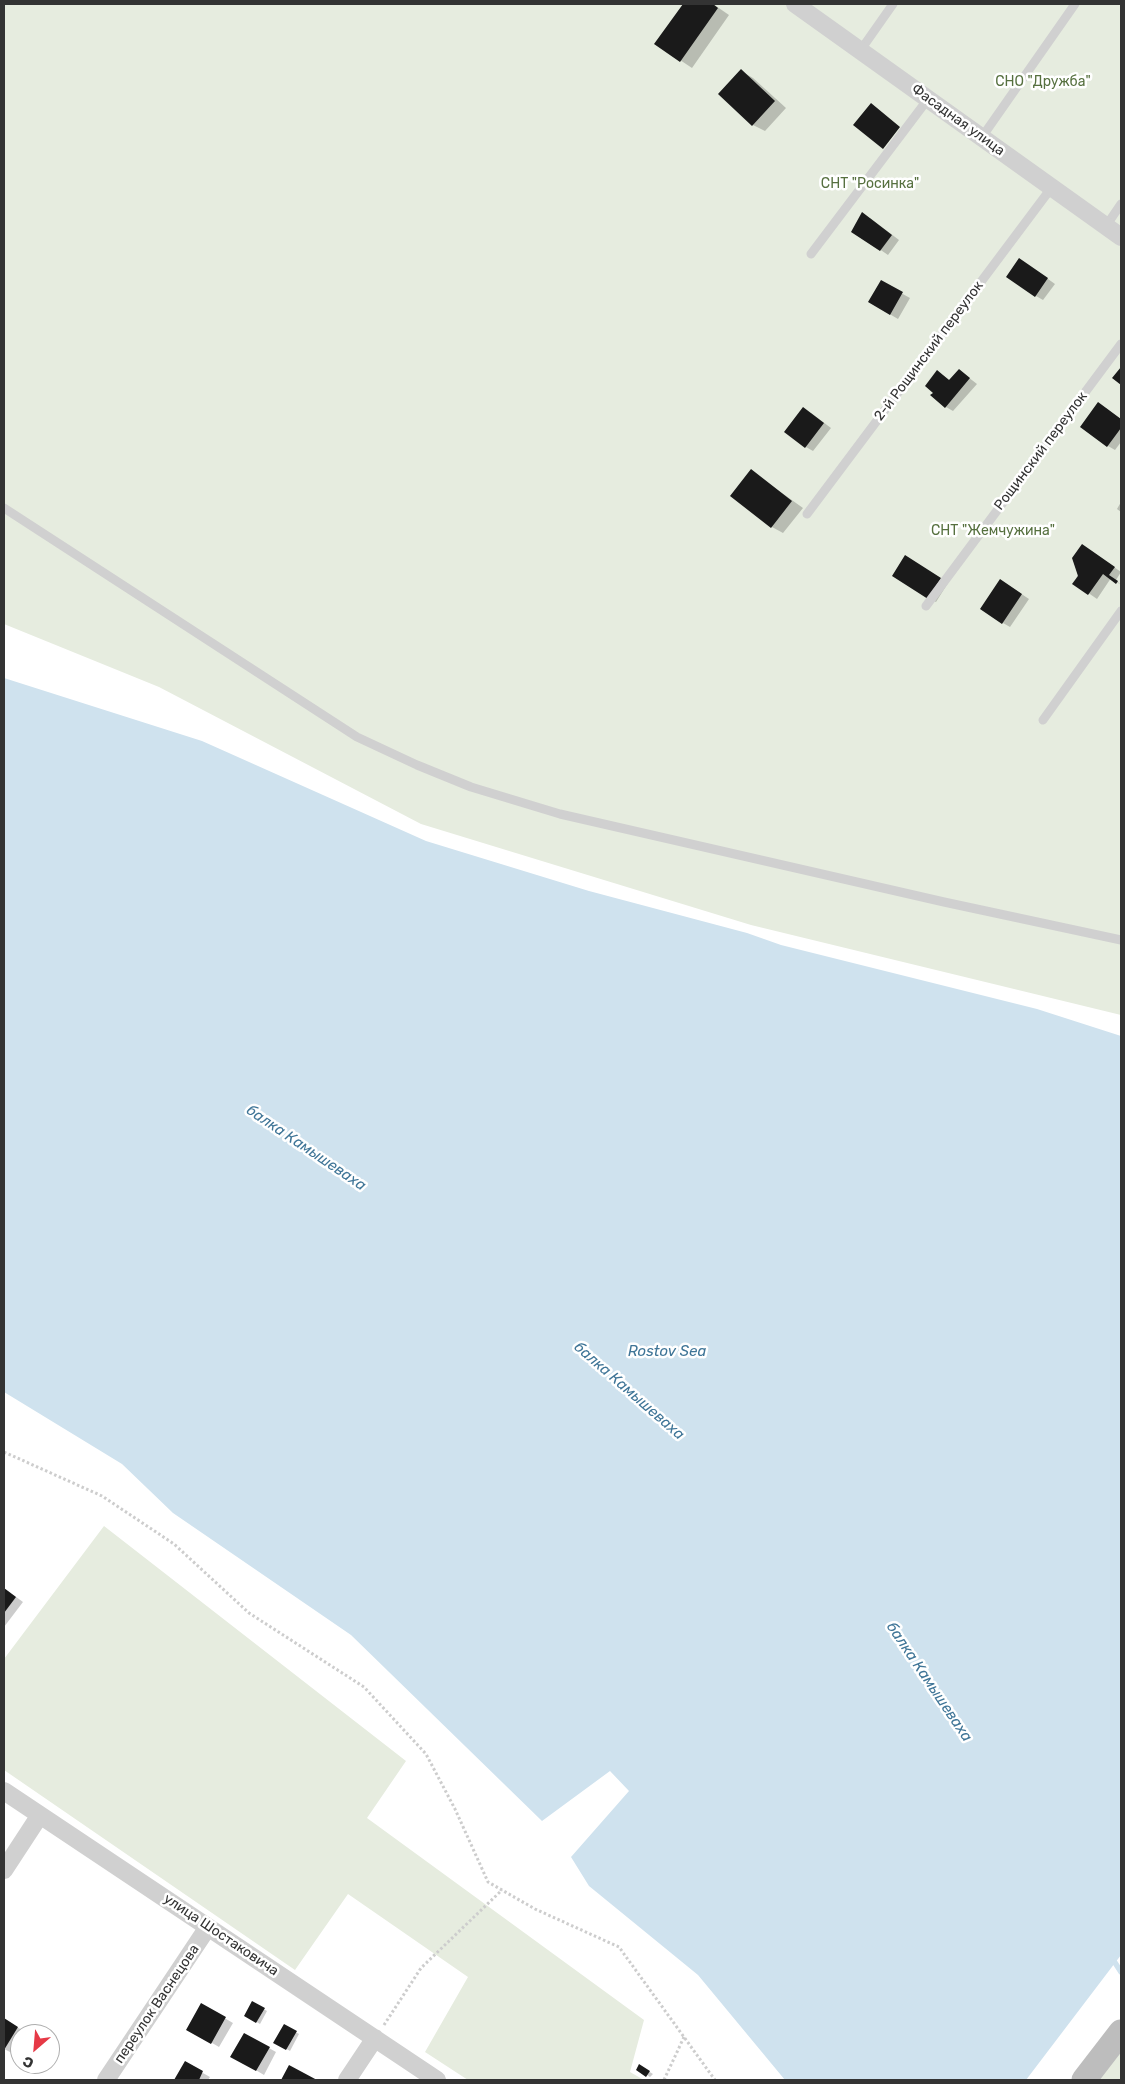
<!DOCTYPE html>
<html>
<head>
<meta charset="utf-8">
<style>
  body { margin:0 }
  #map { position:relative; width:1125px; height:2084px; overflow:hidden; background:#fff; font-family:Rubik,sans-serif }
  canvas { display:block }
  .frame { position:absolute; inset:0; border:5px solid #333; pointer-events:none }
  .north { position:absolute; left:10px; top:2024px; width:50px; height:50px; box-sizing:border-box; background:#fff; border:1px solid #adadad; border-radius:50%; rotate:207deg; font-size:14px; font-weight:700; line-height:20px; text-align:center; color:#333 }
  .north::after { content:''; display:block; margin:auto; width:18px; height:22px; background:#e63946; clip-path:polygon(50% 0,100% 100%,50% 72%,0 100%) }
</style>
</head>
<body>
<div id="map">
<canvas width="1125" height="2084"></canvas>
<div class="frame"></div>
<div class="north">С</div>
</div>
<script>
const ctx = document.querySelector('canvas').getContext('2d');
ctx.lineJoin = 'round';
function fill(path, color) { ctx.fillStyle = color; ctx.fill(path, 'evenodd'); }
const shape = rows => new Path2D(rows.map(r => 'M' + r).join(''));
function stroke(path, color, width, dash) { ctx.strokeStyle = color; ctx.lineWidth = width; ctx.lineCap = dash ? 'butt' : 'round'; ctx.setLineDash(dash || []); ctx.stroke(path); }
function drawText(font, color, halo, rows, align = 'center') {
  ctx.font = font + ' Rubik,sans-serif'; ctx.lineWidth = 5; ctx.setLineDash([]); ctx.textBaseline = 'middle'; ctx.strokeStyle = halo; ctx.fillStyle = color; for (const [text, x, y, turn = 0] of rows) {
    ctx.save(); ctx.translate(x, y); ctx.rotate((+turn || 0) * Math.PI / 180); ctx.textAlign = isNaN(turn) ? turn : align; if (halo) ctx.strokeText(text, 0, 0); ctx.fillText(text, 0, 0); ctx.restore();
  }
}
fill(shape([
  [4,4,1121,4,1121,1015,751,925,421,824,159,687,4,624],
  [104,1526,406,1761,367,1818,644,2020,630,2072,644,2080,468,2080,425,2052,468,1977,348,1894,295,1970,4,1770,4,1659],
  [1121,2044,1121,2080,1093,2080]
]), '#e6ecdf');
fill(shape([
  [4,678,202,741,426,841,589,891,747,933,781,945,1037,1009,1121,1036,1121,1955,1026,2080,785,2080,698,1975,589,1886,571,1857,629,1791,610,1771,542,1821,351,1635,173,1513,122,1464,4,1392]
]), '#cfe2ee');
fill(shape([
  [684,4,713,4,729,15,692,68,656,44],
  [741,71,753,78,786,108,765,131,753,125],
  [870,218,899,240,888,255,853,231],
  [1027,264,1055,284,1043,300,1036,296],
  [881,282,910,298,898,319,869,302],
  [959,370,977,384,953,411,946,407,934,393,938,372,951,381],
  [1106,408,1121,420,1121,442,1115,450,1108,446],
  [811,413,831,428,813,451,806,447],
  [751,471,803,508,783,533,772,527],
  [1121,502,1121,512,1117,509],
  [1090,550,1121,572,1116,580,1121,585,1111,578,1097,599,1074,583],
  [913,561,948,583,936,602,928,598],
  [1008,585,1029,599,1010,627,1003,623],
  [4,1588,23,1602,4,1627],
  [253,2003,267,2011,260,2024,245,2015],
  [202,2005,233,2023,219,2047,188,2029],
  [4,2019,25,2032,20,2034,20,2040,12,2053,4,2049],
  [285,2026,299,2034,290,2051,275,2042],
  [244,2034,276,2052,264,2075,232,2056],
  [185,2063,210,2077,208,2080,175,2080],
  [640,2066,653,2074,650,2077,638,2069]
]), '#0003');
stroke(shape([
  [1112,1958,1121,1972]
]), '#cfe2ee', 5.5);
fill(shape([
  [683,4,713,4,718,8,680,62,654,44],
  [741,69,775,101,752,126,718,94],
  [871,103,900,127,883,149,853,125],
  [862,212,892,235,880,251,851,232],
  [1019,258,1048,278,1035,297,1006,277],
  [881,280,903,292,890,315,868,302],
  [1121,367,1121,385,1112,378],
  [959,369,970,378,945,408,930,395,933,393,925,386,937,370,949,380],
  [1098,402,1121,419,1121,428,1107,447,1080,427],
  [803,407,824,423,805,448,784,432],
  [751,469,792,501,771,528,730,496],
  [1082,544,1115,567,1109,575,1118,581,1116,584,1103,574,1088,595,1072,584,1078,576,1072,558],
  [905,555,941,578,928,599,892,576],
  [1000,579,1022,594,1002,624,980,609],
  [4,1588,16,1597,4,1613],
  [252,2001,265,2008,256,2023,244,2016],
  [201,2003,226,2017,211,2044,186,2030],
  [4,2018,18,2027,4,2050],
  [284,2024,297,2031,286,2050,273,2043],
  [244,2033,270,2047,256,2071,230,2057],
  [185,2061,203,2071,199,2080,174,2080],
  [639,2064,650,2071,646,2077,636,2070],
  [289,2065,317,2080,281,2080]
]), '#1a1a1a');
stroke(shape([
  [4,1452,102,1496,174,1544,249,1613,364,1687,426,1754,455,1809,488,1882,535,1909,619,1947,715,2080],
  [384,2025,421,1968,502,1890],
  [664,2080,684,2037]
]), '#cdcdcd', 3, [2.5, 2.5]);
stroke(shape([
  [860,51,893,4],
  [982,137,1075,4],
  [1106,226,1121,204],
  [811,254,928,99],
  [4,508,357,737,417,765,471,787,560,814,944,902,1121,940],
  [807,514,1052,187],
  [926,606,1121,344],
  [1043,720,1121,611]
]), '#d0d0d0', 9);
stroke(shape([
  [795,4,1121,237],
  [4,1791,437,2080],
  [4,1870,40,1815],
  [106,2080,208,1927],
  [347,2080,375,2038]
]), '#d0d0d0', 18);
stroke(shape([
  [1084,2080,1121,2032]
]), '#bdbdbd', 25);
drawText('14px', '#56703f', '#fff', [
  ["СНО \"Дружба\"",1043,82],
  ["СНТ \"Росинка\"",870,184],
  ["СНТ \"Жемчужина\"",993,531]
]);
drawText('14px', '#333', '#fff', [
  ["Фасадная улица",958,120,36],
  ["2-й Рощинский переулок",929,351,-53],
  ["Рощинский переулок",1041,451,-53],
  ["улица Шостаковича",221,1935,34],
  ["переулок Васнецова",157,2004,-56]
]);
drawText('italic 15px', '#3f7597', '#fff', [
  ["балка Камышеваха",306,1148,34],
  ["Rostov Sea",667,1352],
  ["балка Камышеваха",629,1391,41],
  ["балка Камышеваха",929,1682,56]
]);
</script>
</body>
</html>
